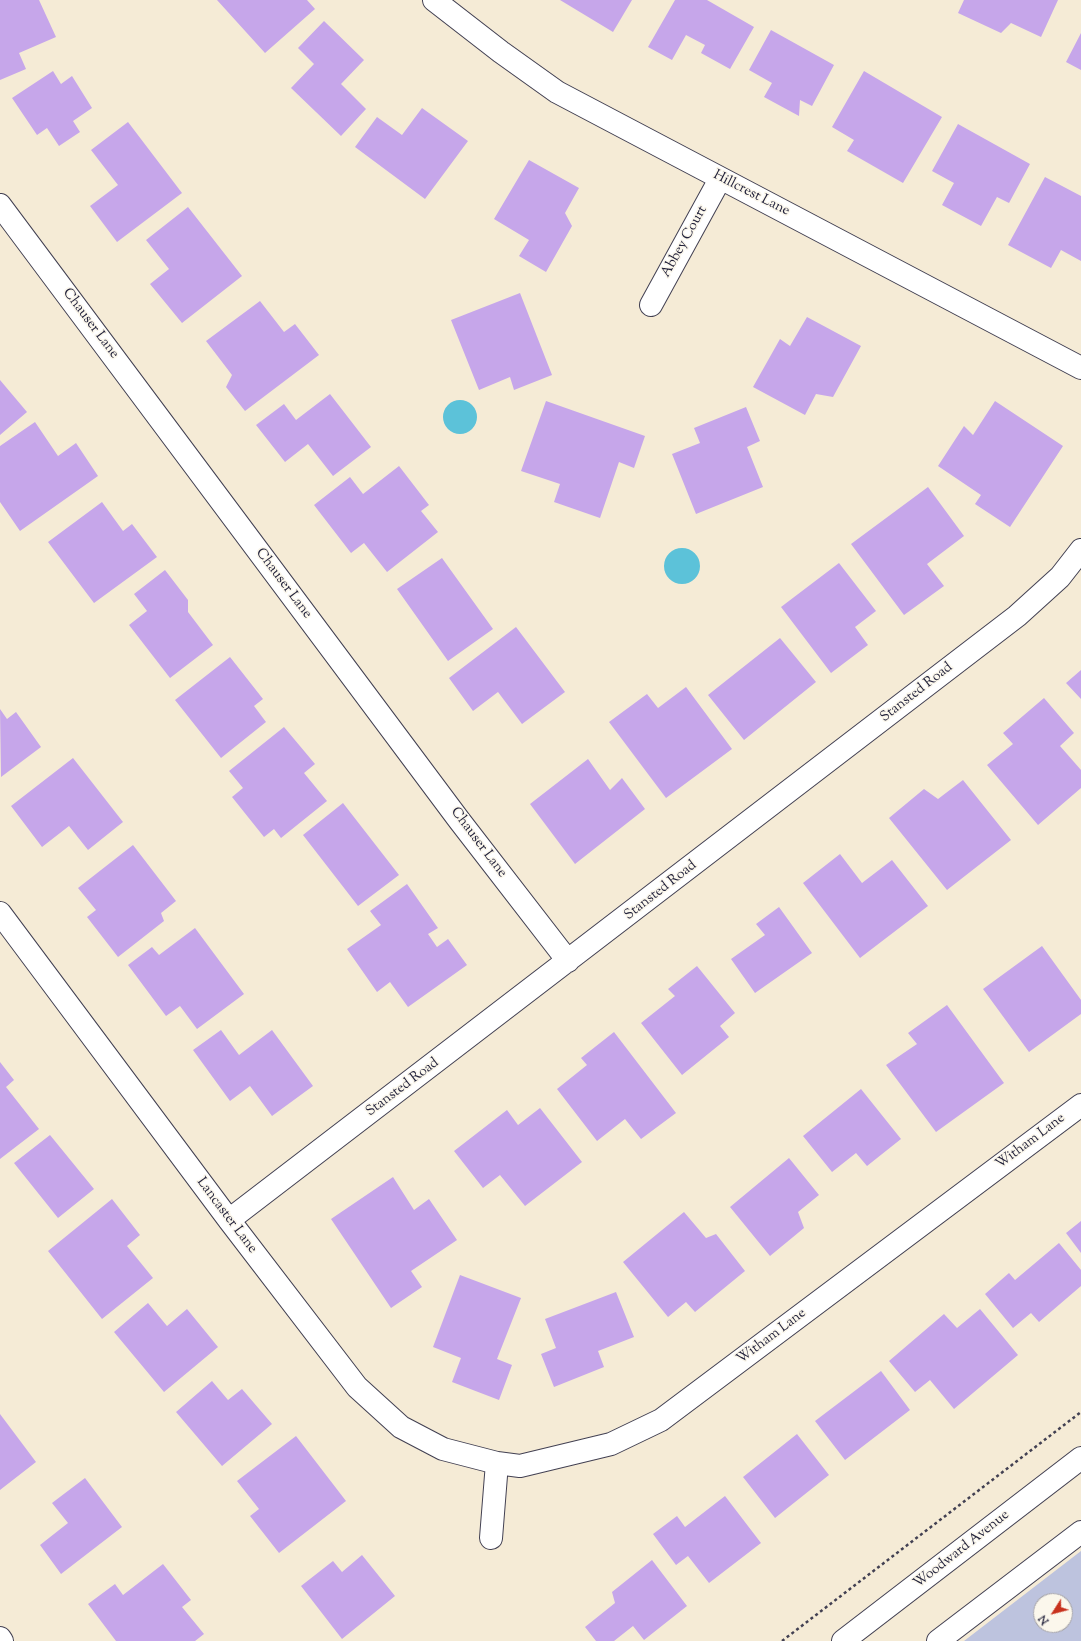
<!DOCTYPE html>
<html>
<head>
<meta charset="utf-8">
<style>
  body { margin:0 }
  #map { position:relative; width:1081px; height:1641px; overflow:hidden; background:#f5ebd6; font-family:"Sorts Mill Goudy",serif }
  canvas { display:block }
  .north { position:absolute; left:1033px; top:1593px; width:40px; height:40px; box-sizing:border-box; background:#fbf7ec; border:1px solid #a4a2a5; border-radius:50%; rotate:234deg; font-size:11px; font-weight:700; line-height:16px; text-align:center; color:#22223b }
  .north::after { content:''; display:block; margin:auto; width:14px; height:18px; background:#c8321e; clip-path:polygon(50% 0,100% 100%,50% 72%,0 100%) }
</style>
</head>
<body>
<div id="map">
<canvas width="1081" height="1641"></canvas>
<div class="north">N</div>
</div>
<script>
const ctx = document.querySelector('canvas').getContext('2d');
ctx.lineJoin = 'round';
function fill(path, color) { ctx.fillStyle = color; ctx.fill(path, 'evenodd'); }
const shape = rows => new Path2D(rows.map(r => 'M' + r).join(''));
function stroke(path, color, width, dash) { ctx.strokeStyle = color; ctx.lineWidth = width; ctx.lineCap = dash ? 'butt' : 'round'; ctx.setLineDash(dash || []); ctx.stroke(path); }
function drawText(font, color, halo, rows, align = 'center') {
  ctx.font = font + ' "Sorts Mill Goudy",serif'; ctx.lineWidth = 3; ctx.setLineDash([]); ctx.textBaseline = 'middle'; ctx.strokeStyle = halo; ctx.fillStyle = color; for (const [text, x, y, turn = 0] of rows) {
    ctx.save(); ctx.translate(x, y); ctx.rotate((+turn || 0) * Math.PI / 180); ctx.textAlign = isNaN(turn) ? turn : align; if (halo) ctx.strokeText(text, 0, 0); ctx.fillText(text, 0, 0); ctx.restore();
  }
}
fill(shape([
  [1081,1551,1081,1641,964,1641],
  [1041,1601,1065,1601,1065,1625,1041,1625]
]), '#bdc3de');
fill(shape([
  '443 417a17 17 0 1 1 34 0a17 17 0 1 1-34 0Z',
  '664 566a18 18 0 1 1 36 0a18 18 0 1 1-36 0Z'
]), '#5cc2d9');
fill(shape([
  [0,0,39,0,56,37,19,53,26,69,0,80],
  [217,0,307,0,315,9,265,53],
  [560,0,632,0,613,32],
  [675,0,707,0,754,27,730,69,701,53,705,45,686,35,672,60,648,47],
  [964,0,1058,0,1041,37,1011,23,1001,33,958,13],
  [324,21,364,60,341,84,366,109,341,136,291,88,314,64,298,48],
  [771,30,834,65,812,106,800,100,799,116,764,97,772,83,749,70],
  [1081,33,1081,70,1066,62],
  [53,71,61,84,72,76,92,108,73,121,80,132,59,146,47,128,37,135,12,98],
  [864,71,942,117,903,183,847,151,854,140,832,127],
  [422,108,468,141,425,199,355,147,377,117,402,135],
  [128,122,182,193,117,242,90,206,118,185,91,150],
  [958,124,1030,164,1009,203,997,197,981,226,942,205,954,183,932,171],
  [529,160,579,188,565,213,572,226,546,272,519,256,529,240,494,219],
  [1045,177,1081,196,1081,261,1061,250,1051,268,1008,245],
  [188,207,242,276,182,323,150,284,169,269,146,240],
  [520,293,552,375,514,390,510,377,479,390,451,320],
  [260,301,284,332,295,324,319,355,245,411,226,387,232,375,206,341],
  [807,317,861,346,833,397,816,394,805,415,753,387,780,339,790,346],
  [0,380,27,412,0,435],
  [330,394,371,447,333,476,308,444,285,462,256,425,284,404,296,420],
  [546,401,645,436,634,468,619,462,600,518,554,502,560,484,521,471],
  [995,401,1063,446,1010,527,975,504,981,495,938,466,964,426,973,435],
  [746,407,760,441,747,447,763,487,696,514,672,454,700,443,694,428],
  [35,422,58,456,76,443,98,476,20,531,0,502,0,446],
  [399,466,429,505,421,511,438,532,387,572,364,543,351,553,314,505,350,477,363,494],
  [928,487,964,536,927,564,944,586,904,615,851,544],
  [102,502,123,531,132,524,157,557,94,603,48,542],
  [442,558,493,629,448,661,397,589],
  [839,563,876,611,855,627,868,645,831,673,781,607],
  [165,570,188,600,188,612,213,645,170,678,129,625,147,611,134,594],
  [516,627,565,692,522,724,498,692,473,711,449,678],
  [780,638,816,682,744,740,708,695],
  [230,657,263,699,254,706,266,722,221,758,175,700],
  [1081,670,1081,699,1066,683],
  [686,687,732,749,666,798,609,722,647,694,658,708],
  [1044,698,1074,733,1060,746,1081,770,1081,788,1038,825,987,765,1013,744,1003,733],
  [0,709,7,719,16,712,41,747,1,777],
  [284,727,315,764,304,773,327,801,281,838,274,829,264,837,232,797,243,788,229,771],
  [73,758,123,822,88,850,69,826,42,847,11,806],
  [588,759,610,790,622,778,645,809,575,864,530,804],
  [963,780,1011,840,947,890,889,818,924,789,938,799],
  [343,803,399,875,358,906,303,835],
  [133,845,176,901,161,913,164,921,118,957,87,917,96,910,78,888],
  [840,854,862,883,892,860,928,906,860,958,803,883],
  [407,884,438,928,428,934,437,947,448,939,467,965,408,1007,390,982,377,992,347,949,381,925,370,911],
  [779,907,812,953,755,993,731,959,765,935,756,924],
  [195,928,244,994,197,1029,180,1006,166,1016,128,965,152,947,159,955],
  [1042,946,1081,1000,1081,1014,1029,1052,983,989],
  [697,966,735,1013,720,1026,729,1037,682,1075,641,1023,675,996,668,989],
  [947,1005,1004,1083,936,1132,886,1065,917,1044,908,1033],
  [221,1030,239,1055,272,1030,313,1086,272,1116,250,1086,230,1101,193,1050],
  [614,1032,676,1113,641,1139,625,1119,597,1141,557,1089,587,1065,581,1058],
  [0,1062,14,1080,6,1087,39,1129,0,1159],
  [861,1089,901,1139,867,1166,856,1153,832,1172,803,1136],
  [540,1108,582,1162,525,1206,500,1175,483,1188,454,1151,507,1110,518,1125],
  [50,1135,94,1189,58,1218,14,1163],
  [789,1158,819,1195,798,1212,804,1228,770,1256,730,1207],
  [393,1177,414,1210,429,1199,457,1240,411,1271,422,1287,391,1308,331,1219],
  [112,1199,140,1235,127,1246,153,1278,102,1319,48,1251],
  [684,1212,706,1238,716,1234,745,1271,695,1312,686,1302,668,1317,623,1262],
  [1081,1221,1081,1253,1066,1233],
  [1059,1243,1081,1270,1081,1286,1039,1322,1031,1313,1013,1328,985,1294,1009,1273,1015,1280],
  [460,1275,521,1298,497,1359,512,1365,499,1400,452,1382,461,1358,433,1347],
  [616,1292,634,1337,598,1351,604,1367,554,1387,541,1354,556,1348,545,1319],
  [148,1303,167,1326,187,1309,218,1347,164,1392,114,1332],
  [980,1309,1018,1355,954,1409,930,1380,915,1392,889,1361,944,1314,957,1328],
  [881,1371,910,1410,845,1460,815,1421],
  [212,1381,228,1400,242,1389,272,1424,222,1466,176,1412],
  [0,1414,36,1462,0,1490],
  [797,1434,829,1475,775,1518,743,1477],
  [296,1436,346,1501,279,1553,250,1516,259,1509,237,1481],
  [85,1478,122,1527,61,1574,40,1545,68,1523,52,1503],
  [725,1496,761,1543,709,1583,688,1556,676,1565,653,1534,677,1516,685,1527],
  [362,1555,395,1596,342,1639,301,1586,333,1561,342,1572],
  [652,1560,687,1606,644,1640,633,1626,614,1641,596,1641,585,1627,615,1603,612,1592],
  [163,1564,191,1600,182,1607,204,1634,195,1641,116,1641,88,1604,115,1584,123,1595]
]), '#c6a6ea');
const minor = shape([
  [434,0,501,52,557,92,1081,368],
  [0,205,459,820,568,961],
  [651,305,720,179],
  [0,913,229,1220,357,1387,401,1427,443,1449,497,1463],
  [229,1220,1017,616,1060,577,1081,550],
  [491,1538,497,1463,520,1466,611,1444,661,1420,1081,1105],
  [0,1638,2,1641]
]);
const tertiary = shape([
  [843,1641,1081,1458],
  [938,1641,1081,1532]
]);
stroke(minor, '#424052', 24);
stroke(tertiary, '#424052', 24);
stroke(shape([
  [782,1641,1081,1412]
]), '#424052', 2.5, [3, 3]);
stroke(minor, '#fff', 22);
stroke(tertiary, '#fff', 22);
drawText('14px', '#22223b', '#fbf7ec', [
  ["Hillcrest Lane",751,194,27],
  ["Abbey Court",685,242,-61],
  ["Chauser Lane",90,324,53],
  ["Chauser Lane",283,584,53],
  ["Stansted Road",917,693,-38],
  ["Chauser Lane",478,843,53],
  ["Stansted Road",661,891,-38],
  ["Stansted Road",403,1088,-37],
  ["Witham Lane",1031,1142,-37],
  ["Lancaster Lane",226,1216,53],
  ["Witham Lane",772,1337,-37],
  ["Woodward Avenue",962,1550,-38]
]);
</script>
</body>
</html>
